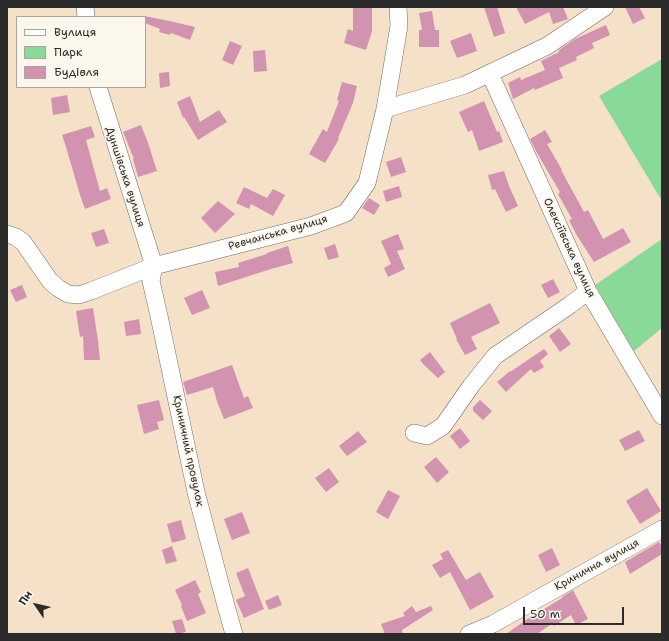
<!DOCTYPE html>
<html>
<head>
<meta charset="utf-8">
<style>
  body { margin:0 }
  #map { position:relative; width:669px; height:641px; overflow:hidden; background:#f5e1c7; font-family:"Shantell Sans",sans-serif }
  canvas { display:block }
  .frame { position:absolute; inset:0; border:8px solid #2b2b2b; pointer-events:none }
  .legend { position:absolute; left:16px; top:16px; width:130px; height:72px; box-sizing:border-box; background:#fbf7ec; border:1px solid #a8a59f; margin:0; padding:5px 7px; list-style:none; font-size:12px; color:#2b2b2b }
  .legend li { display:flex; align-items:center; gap:8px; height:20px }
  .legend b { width:20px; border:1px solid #a8a59f }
  .north { position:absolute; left:16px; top:585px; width:40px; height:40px; -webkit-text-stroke:3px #fbf7ec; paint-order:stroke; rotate:304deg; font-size:11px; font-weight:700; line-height:16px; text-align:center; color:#2b2b2b }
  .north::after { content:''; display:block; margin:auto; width:14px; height:18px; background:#2b2b2b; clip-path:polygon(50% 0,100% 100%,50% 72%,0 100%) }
  .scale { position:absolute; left:523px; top:607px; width:101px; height:18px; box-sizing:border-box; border:2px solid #2b2b2b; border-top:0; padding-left:5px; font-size:12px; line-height:14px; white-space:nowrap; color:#2b2b2b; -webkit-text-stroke:3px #fbf7ec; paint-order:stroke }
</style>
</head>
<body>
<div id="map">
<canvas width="669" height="641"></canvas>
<div class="frame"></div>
<ul class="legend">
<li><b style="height:5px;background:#fff"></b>Вулиця</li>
<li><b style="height:11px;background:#89d998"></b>Парк</li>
<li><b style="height:11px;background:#d193b0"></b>Будівля</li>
</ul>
<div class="north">Пн</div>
<div class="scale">50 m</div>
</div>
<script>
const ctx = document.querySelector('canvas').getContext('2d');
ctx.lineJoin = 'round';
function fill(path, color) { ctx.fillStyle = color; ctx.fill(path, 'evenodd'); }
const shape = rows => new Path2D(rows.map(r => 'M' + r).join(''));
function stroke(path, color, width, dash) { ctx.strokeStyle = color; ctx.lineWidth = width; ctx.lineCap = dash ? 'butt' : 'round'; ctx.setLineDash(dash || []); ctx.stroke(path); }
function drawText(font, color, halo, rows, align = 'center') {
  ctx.font = font + ' "Shantell Sans",sans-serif'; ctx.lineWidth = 4; ctx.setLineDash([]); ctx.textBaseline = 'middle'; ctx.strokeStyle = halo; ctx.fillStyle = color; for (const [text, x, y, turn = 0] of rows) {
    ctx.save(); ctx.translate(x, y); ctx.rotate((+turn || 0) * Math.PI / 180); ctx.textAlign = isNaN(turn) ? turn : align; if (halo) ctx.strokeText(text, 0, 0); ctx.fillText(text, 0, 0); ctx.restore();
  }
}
fill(shape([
  [662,59,662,201,599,96],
  [662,239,662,328,634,351,595,285]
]), '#89d998');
fill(shape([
  [353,7,372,7,372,31,366,50,344,43,348,29,353,31],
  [484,7,497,7,505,33,494,37],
  [516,7,563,7,568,19,553,24,549,12,525,24],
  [625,7,639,7,645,18,633,24],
  [432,11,435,30,439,30,439,47,419,47,419,30,422,30,419,13],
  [144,16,165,20,195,27,190,40,171,33,170,35,159,32,160,29,145,23],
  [606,25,610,35,592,43,594,48,576,57,577,60,559,68,563,78,535,90,534,88,513,99,508,83,520,77,521,80,545,70,541,61,559,52,559,50,575,39],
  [471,33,477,51,457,58,450,41],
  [230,41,242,46,233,65,222,60],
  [265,50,267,71,254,72,253,51],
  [169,72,170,86,160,88,159,73],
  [342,82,357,86,353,103,338,138,339,139,325,163,309,154,323,129,327,132,339,101,337,100],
  [67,95,70,112,53,115,51,98],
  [190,96,200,122,219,110,227,122,198,140,184,117,183,118,177,102],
  [484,101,497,132,499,131,503,142,479,151,472,130,468,132,459,112],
  [141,125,148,143,157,171,138,177,133,159,134,159,123,132],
  [91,126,95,137,86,140,100,191,107,188,111,199,85,209,80,195,66,147,62,135],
  [545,130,552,142,547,144,562,170,561,170,584,212,588,210,603,239,623,228,631,242,594,262,576,234,569,220,572,219,558,194,560,192,537,153,530,139],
  [401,157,406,172,391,177,386,162],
  [504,171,509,186,518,206,506,212,495,189,492,190,488,175],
  [399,186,402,197,386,202,383,191],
  [244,187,267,198,273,189,285,195,273,216,251,204,249,209,236,203],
  [369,198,380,205,374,215,362,208],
  [218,201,235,214,215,233,201,218],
  [104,229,109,243,96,247,91,233],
  [398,234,404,249,397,251,405,269,388,277,384,268,391,264,381,241],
  [335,244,339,257,328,260,324,248],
  [288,246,293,263,271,269,218,286,215,272,239,267,238,263,267,254,267,253],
  [553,279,560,292,548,298,541,285],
  [22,285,27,297,16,302,10,290],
  [202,290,210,308,192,315,184,298],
  [490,303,500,323,471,337,477,349,465,355,456,339,457,339,450,323],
  [93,308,98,341,100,360,84,360,83,336,80,337,76,311],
  [139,319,141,334,126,336,124,322],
  [559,328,571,344,560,352,549,336],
  [544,349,548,354,540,361,544,367,534,373,531,369,506,392,497,382,510,371,510,372],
  [430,352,445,372,438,378,424,365,420,360],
  [232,365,244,398,248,396,253,408,224,419,218,404,218,405,213,387,187,395,183,382],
  [159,400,164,420,157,422,159,429,144,434,137,405],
  [480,400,492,411,483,420,473,411,473,407],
  [460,428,470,441,460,449,450,436],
  [639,430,645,441,625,451,619,440],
  [358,431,367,442,347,456,339,446],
  [436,457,449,472,437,483,424,467],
  [329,468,339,482,326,492,315,478],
  [647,488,661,511,640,524,626,501],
  [388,490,400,496,388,519,376,512],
  [242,512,250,533,232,540,224,519],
  [181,520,186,539,172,543,167,524],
  [659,542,662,547,662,554,630,574,625,562],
  [172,546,177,561,166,564,162,550],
  [552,548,560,565,546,572,538,555],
  [448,550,466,580,480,572,494,597,470,610,450,572,440,578,432,565,443,559,440,554],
  [248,568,264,609,244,618,236,600,245,596,236,573],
  [195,580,201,592,198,594,206,613,187,621,181,606,182,605,175,590],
  [573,590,588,619,576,625,571,615,554,626,553,623,537,634,506,634,536,613,536,614,562,598,562,597],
  [278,595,282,605,269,610,265,601],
  [412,606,416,612,431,606,433,610,402,630,403,634,385,634,381,624,405,616,403,613],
  [182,619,186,632,176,634,172,621]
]), '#d193b0');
const minor = shape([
  [85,7,86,17],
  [490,74,588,291,662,416],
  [98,87,154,266,151,281,159,316,196,492,226,606,234,634],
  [385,109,465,85,547,46,605,7],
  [7,234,16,237,23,242,50,281,58,288,68,294,79,295,91,291,154,266,311,226,346,213,367,183,385,109,399,26,398,7],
  [414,433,427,436,443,426,471,386,495,356,570,305,588,291],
  [469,634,493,624,662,529]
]);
stroke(minor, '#726b62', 18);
stroke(minor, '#fff', 17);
drawText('11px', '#2b2b2b', '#fbf7ec', [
  ["Дуншівська вулиця",125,177,72],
  ["Ревчанська вулиця",278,233,-16],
  ["Олексіївська вулиця",569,248,65],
  ["Криничний провулок",188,451,78],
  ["Кринична вулиця",597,565,-29]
]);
</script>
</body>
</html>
